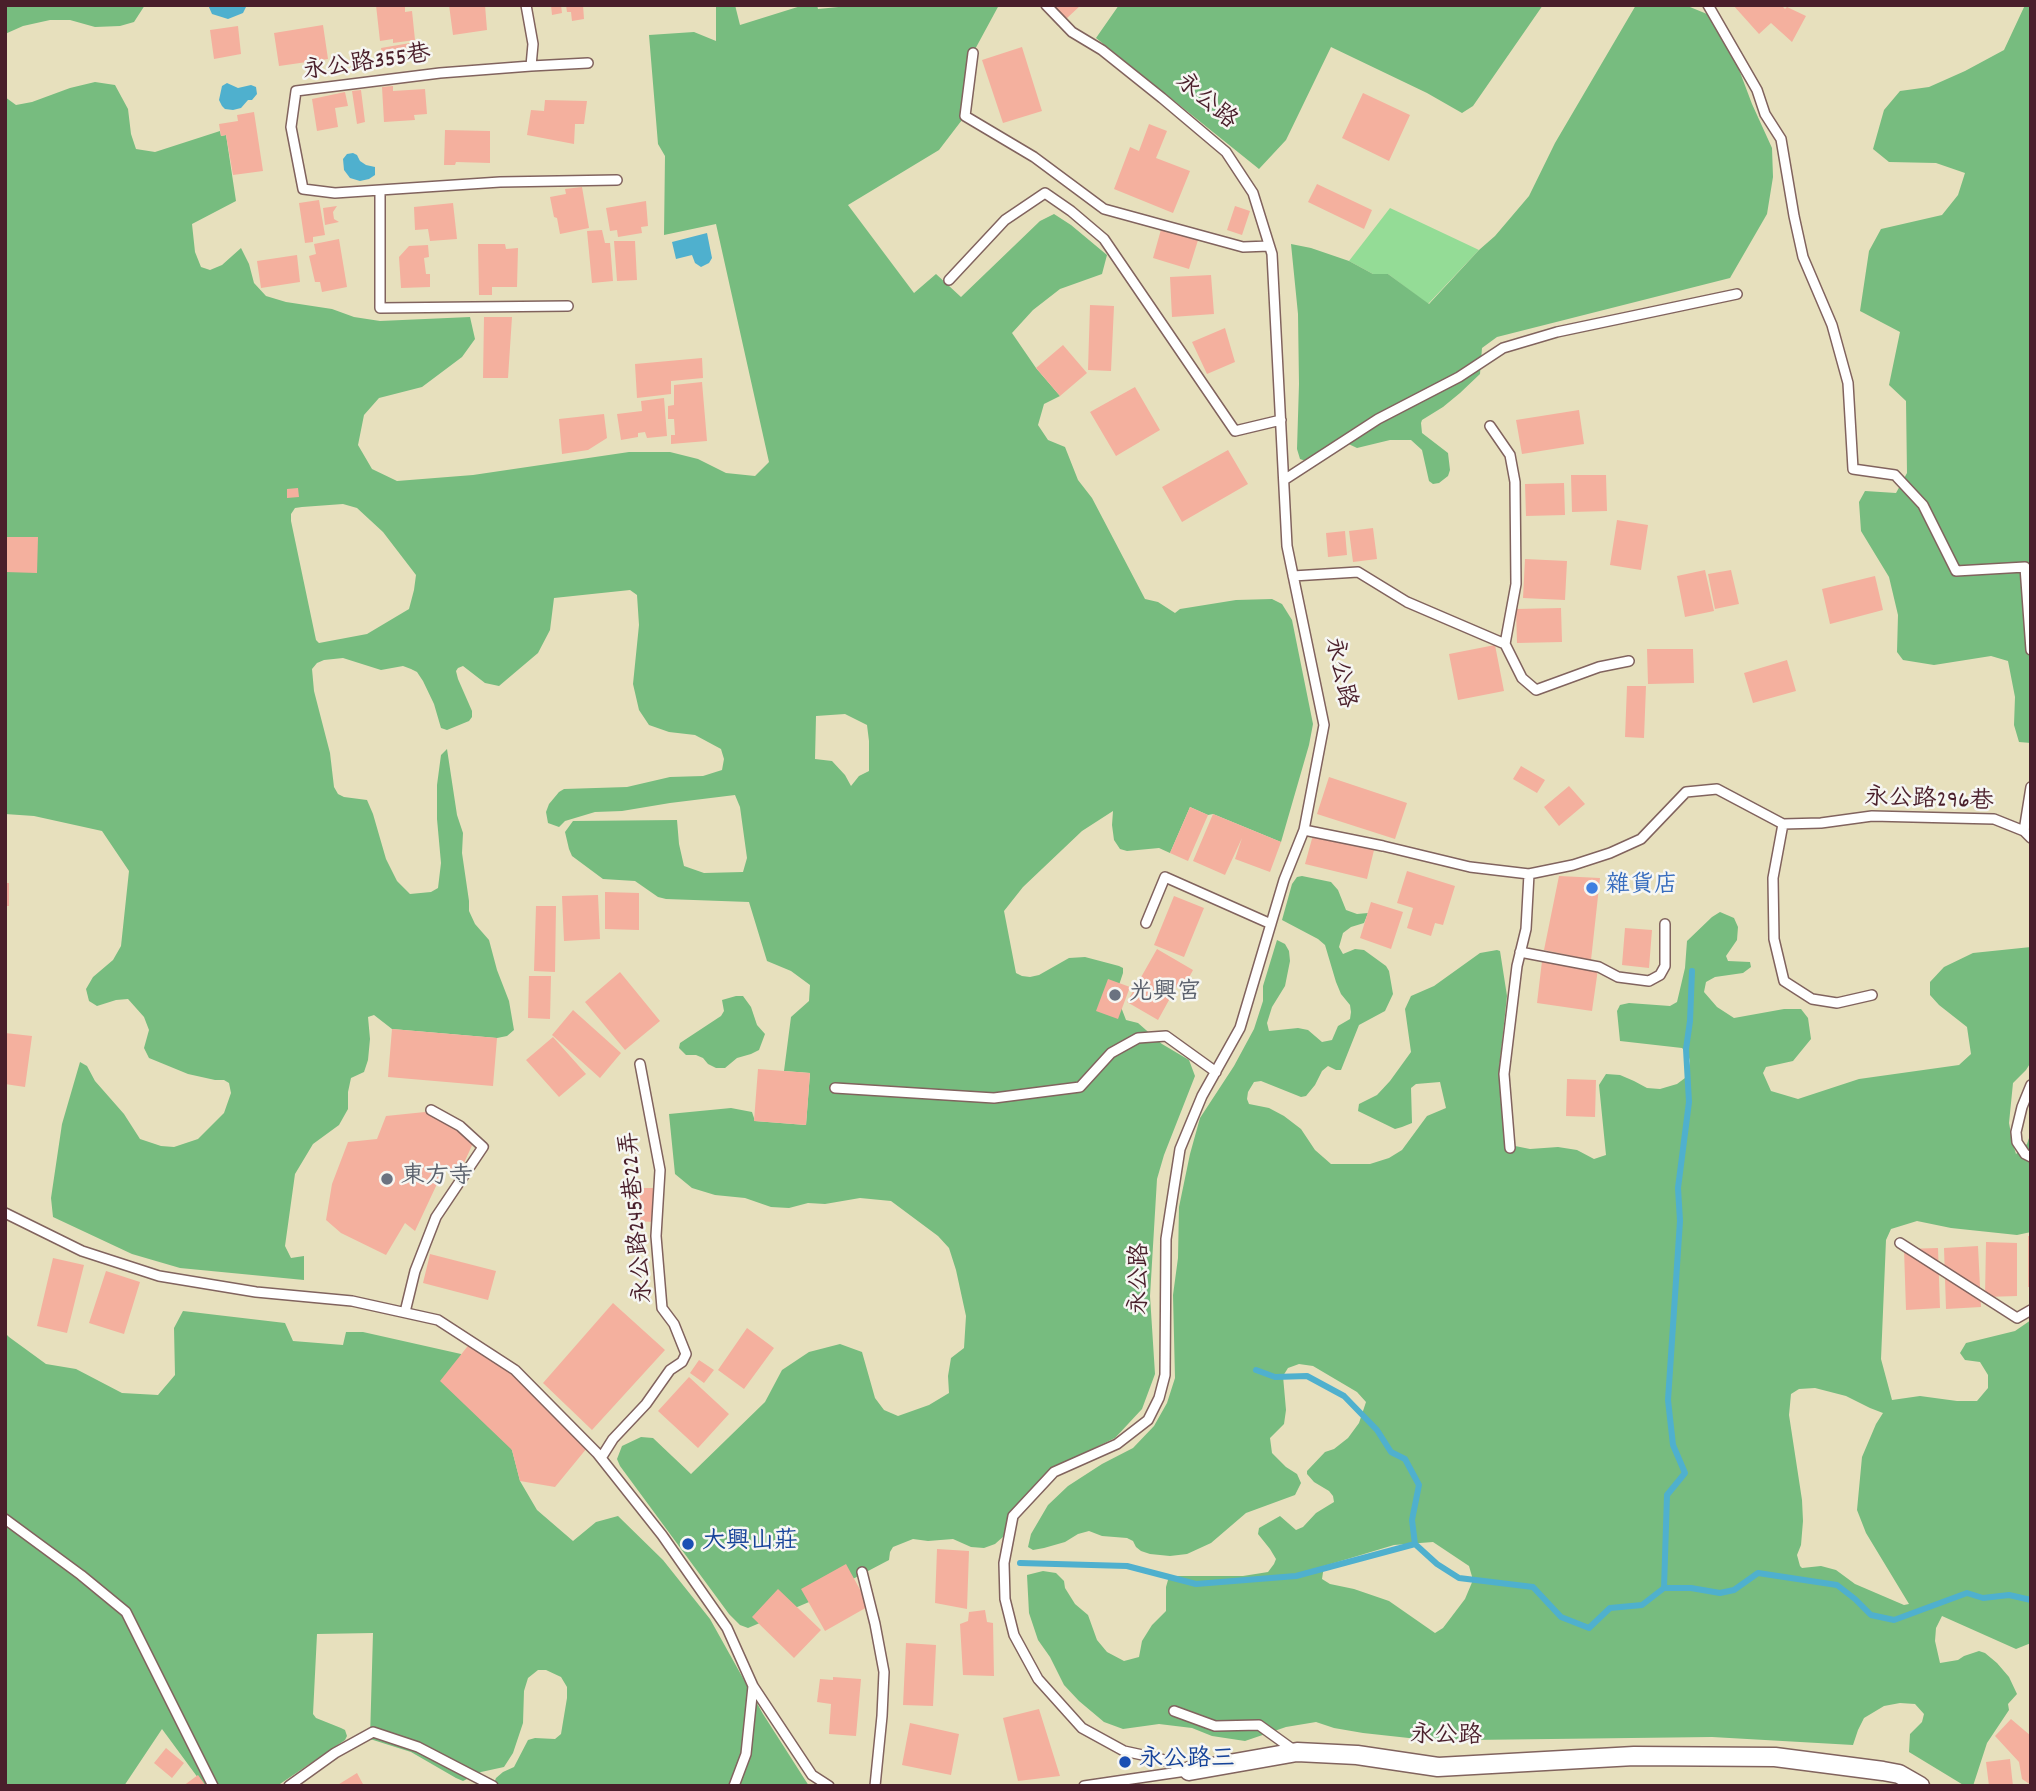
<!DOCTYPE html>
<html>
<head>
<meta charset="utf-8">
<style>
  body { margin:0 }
  #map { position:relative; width:2036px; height:1791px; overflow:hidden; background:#e7e0bd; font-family:Dekko,sans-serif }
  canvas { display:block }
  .frame { position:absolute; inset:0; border:7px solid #4a1f2b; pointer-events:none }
</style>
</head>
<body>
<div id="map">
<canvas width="2036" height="1791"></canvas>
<div class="frame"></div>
</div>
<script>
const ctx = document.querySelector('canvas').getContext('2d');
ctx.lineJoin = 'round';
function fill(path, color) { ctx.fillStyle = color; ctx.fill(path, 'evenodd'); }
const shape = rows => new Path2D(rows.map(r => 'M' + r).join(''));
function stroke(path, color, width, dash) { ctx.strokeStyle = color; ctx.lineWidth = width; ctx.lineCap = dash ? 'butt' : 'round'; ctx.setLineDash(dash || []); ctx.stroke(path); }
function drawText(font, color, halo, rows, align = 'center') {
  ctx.font = font + ' Dekko,"LXGW WenKai TC",sans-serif'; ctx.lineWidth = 5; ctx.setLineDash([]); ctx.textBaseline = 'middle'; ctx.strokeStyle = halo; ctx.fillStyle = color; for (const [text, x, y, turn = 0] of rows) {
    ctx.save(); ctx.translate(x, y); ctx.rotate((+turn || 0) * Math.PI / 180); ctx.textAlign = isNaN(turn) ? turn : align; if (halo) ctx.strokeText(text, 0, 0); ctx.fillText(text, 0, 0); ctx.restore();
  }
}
fill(shape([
  [1390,208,1479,250,1428,304,1388,274,1373,274,1349,261]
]), '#94dc96');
fill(shape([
  [5,5,145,5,134,22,120,26,95,27,70,20,50,20,23,26,5,34],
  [716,5,735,5,740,25,804,5,817,5,818,9,859,5,999,5,973,53,965,116,939,150,848,205,914,293,936,274,961,297,1040,221,1054,214,1071,225,1107,255,1102,274,1060,289,1033,310,1012,333,1036,368,1060,396,1044,404,1038,425,1048,440,1065,447,1078,480,1092,498,1145,599,1158,602,1175,613,1180,609,1236,600,1272,599,1282,604,1292,620,1313,724,1309,745,1281,842,1213,814,1208,815,1190,807,1170,853,1159,848,1127,851,1120,849,1114,840,1112,825,1113,811,1082,831,1023,887,1004,911,1016,973,1022,976,1030,977,1039,975,1069,958,1085,957,1119,966,1123,968,1123,973,1116,994,1126,1020,1138,1023,1162,1044,1189,1060,1195,1076,1164,1155,1157,1179,1150,1296,1155,1374,1142,1409,1115,1438,1053,1468,1011,1511,1004,1536,995,1544,984,1548,971,1547,953,1539,928,1541,913,1539,893,1547,890,1552,889,1560,809,1602,748,1628,740,1625,729,1614,620,1466,617,1459,622,1446,641,1437,653,1438,691,1474,765,1402,782,1370,809,1352,840,1344,862,1352,875,1398,884,1410,898,1416,929,1405,949,1393,948,1376,951,1358,964,1348,966,1316,956,1270,949,1248,938,1236,891,1201,860,1198,825,1204,808,1203,789,1208,771,1207,745,1198,715,1195,692,1188,675,1174,669,1114,731,1108,752,1112,755,1121,806,1125,810,1073,784,1071,791,1017,809,1001,810,985,791,971,767,961,749,902,666,899,658,897,635,881,603,879,572,856,569,849,565,832,573,821,677,820,679,844,684,866,704,873,743,872,747,858,740,807,735,795,670,803,622,811,595,812,565,821,559,827,548,823,546,812,549,804,559,792,564,789,627,787,670,777,703,776,722,770,724,759,721,749,695,735,669,732,649,725,639,710,633,684,639,625,637,595,630,590,554,598,550,630,538,653,499,686,485,683,463,666,458,668,456,671,458,679,472,711,472,717,469,721,447,730,441,728,434,704,423,681,417,672,411,669,403,666,381,670,343,658,324,660,317,663,312,669,314,691,330,753,334,787,338,794,344,797,367,800,373,814,386,859,397,881,410,894,431,892,438,888,441,863,437,819,437,785,441,755,447,749,457,815,463,833,462,853,469,901,469,911,475,924,489,940,497,970,509,1001,514,1030,507,1036,497,1038,392,1029,374,1015,368,1017,370,1039,368,1060,364,1072,351,1078,348,1092,348,1109,339,1125,313,1144,295,1174,285,1246,291,1258,304,1256,304,1280,180,1268,132,1254,53,1217,51,1198,62,1124,80,1062,87,1066,95,1081,124,1114,140,1139,161,1146,174,1147,198,1139,224,1113,231,1093,229,1083,224,1080,215,1080,188,1074,149,1058,144,1048,149,1030,144,1017,128,999,116,1000,97,1006,89,1001,86,989,93,977,113,960,121,946,129,871,102,831,34,816,5,814,5,97,16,105,32,102,70,88,95,82,115,85,128,109,131,134,136,149,155,152,220,131,221,136,226,135,236,201,192,224,195,252,201,267,210,270,222,265,241,248,249,264,254,283,266,296,286,302,332,309,354,317,380,321,470,317,475,339,462,357,422,387,379,398,364,415,358,445,372,469,397,481,473,475,629,452,670,452,698,459,726,473,755,476,769,462,716,224,664,235,665,156,658,144,649,35,694,32,716,41],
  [343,504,357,508,383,532,416,575,414,590,409,609,367,634,319,643,316,640,291,521,291,514,295,508,302,507],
  [845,714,867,725,869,741,869,771,859,776,851,786,845,775,832,761,815,759,816,716],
  [1119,5,1543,5,1473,106,1462,113,1427,93,1331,47,1286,140,1259,169,1096,38],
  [1636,5,1685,5,1707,14,1729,43,1752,104,1772,148,1773,177,1767,214,1730,278,1497,337,1482,348,1480,374,1460,393,1443,407,1422,420,1421,423,1422,433,1448,453,1450,470,1448,476,1439,483,1433,484,1429,481,1422,450,1411,440,1390,440,1357,448,1338,439,1306,461,1300,459,1297,449,1299,384,1298,314,1291,244,1311,248,1349,261,1373,274,1388,274,1429,304,1479,250,1495,236,1529,196,1555,143],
  [2025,5,2031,5,2031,743,2019,742,2014,725,2015,697,2008,661,1991,656,1934,665,1903,660,1897,652,1898,615,1889,577,1861,531,1859,502,1865,491,1896,493,1907,473,1906,401,1889,385,1900,332,1860,311,1869,251,1881,229,1942,215,1958,195,1965,173,1936,163,1889,162,1873,149,1884,110,1900,91,1929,87,1965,71,2004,50],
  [1302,876,1331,882,1338,890,1346,910,1357,914,1368,913,1364,923,1351,927,1343,933,1339,947,1343,954,1355,949,1364,950,1386,966,1389,971,1393,994,1385,1011,1359,1025,1341,1070,1336,1070,1328,1066,1322,1071,1315,1085,1306,1096,1301,1097,1261,1081,1254,1082,1248,1092,1247,1099,1249,1104,1269,1108,1284,1116,1301,1129,1315,1150,1331,1164,1370,1164,1389,1158,1402,1150,1427,1116,1446,1108,1440,1082,1416,1084,1411,1088,1412,1123,1402,1127,1395,1129,1358,1111,1359,1104,1377,1095,1390,1081,1411,1052,1405,1009,1411,996,1434,986,1480,953,1497,950,1500,951,1507,996,1499,1070,1505,1144,1530,1149,1558,1147,1577,1150,1594,1159,1606,1155,1599,1085,1606,1074,1620,1075,1634,1081,1647,1088,1660,1089,1677,1084,1689,1075,1690,1061,1688,1054,1682,1048,1620,1041,1617,1011,1620,1005,1629,1003,1670,1006,1677,1002,1685,968,1687,941,1712,917,1720,912,1734,918,1738,927,1737,940,1726,956,1728,961,1750,962,1751,967,1743,973,1715,977,1706,982,1704,992,1717,1007,1734,1018,1784,1009,1801,1009,1808,1018,1811,1039,1793,1061,1766,1067,1763,1073,1771,1091,1798,1099,1859,1079,1959,1065,1971,1054,1967,1027,1939,1005,1930,995,1930,982,1944,967,1973,953,2031,947,2031,1062,2026,1070,2013,1083,2009,1123,2013,1144,2016,1154,2027,1144,2031,1132,2031,1232,2017,1235,1951,1228,1917,1221,1891,1229,1886,1240,1881,1359,1892,1400,1920,1396,1957,1401,1977,1401,1988,1388,1988,1375,1980,1362,1965,1360,1960,1353,1966,1343,2015,1331,2031,1320,2031,1643,2016,1649,1942,1616,1936,1628,1935,1641,1940,1663,1958,1660,1964,1656,1979,1651,1985,1653,1997,1663,2009,1677,2017,1694,2008,1704,2009,1710,1987,1743,1973,1786,1965,1786,1909,1752,1910,1734,1922,1722,1924,1714,1915,1704,1900,1703,1884,1706,1864,1718,1858,1730,1853,1745,1712,1737,1470,1740,1418,1739,1363,1733,1334,1728,1316,1722,1286,1727,1245,1741,1212,1736,1192,1728,1159,1724,1123,1729,1104,1722,1079,1701,1064,1685,1050,1657,1038,1640,1029,1613,1027,1575,1043,1571,1056,1573,1064,1581,1065,1588,1075,1604,1088,1615,1097,1640,1107,1652,1124,1661,1139,1657,1142,1641,1152,1625,1166,1611,1166,1587,1168,1580,1177,1576,1243,1576,1268,1572,1274,1564,1276,1559,1270,1549,1258,1534,1259,1528,1280,1516,1296,1530,1303,1527,1316,1513,1334,1502,1333,1496,1329,1491,1314,1482,1307,1474,1307,1471,1325,1452,1334,1449,1348,1438,1359,1423,1366,1402,1357,1392,1313,1366,1299,1364,1288,1368,1283,1376,1286,1410,1284,1424,1270,1438,1272,1453,1286,1467,1297,1474,1301,1483,1295,1495,1246,1513,1211,1543,1187,1554,1170,1556,1150,1554,1141,1551,1136,1547,1133,1541,1127,1538,1102,1536,1089,1531,1078,1534,1065,1542,1044,1548,1033,1550,1028,1547,1031,1534,1048,1505,1068,1486,1102,1464,1133,1448,1154,1426,1167,1403,1175,1378,1173,1295,1178,1258,1179,1207,1190,1154,1200,1118,1234,1066,1254,1029,1263,1001,1263,986,1277,940,1285,944,1289,951,1290,961,1285,986,1272,1007,1267,1023,1269,1031,1298,1028,1308,1030,1322,1042,1332,1040,1338,1026,1350,1019,1351,1012,1350,1005,1341,994,1336,982,1325,945,1318,939,1282,920,1292,884,1297,877],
  [1815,1388,1846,1396,1870,1408,1883,1413,1876,1424,1862,1457,1857,1510,1866,1533,1909,1604,1904,1605,1855,1584,1836,1570,1821,1566,1802,1568,1800,1566,1797,1555,1801,1545,1803,1521,1802,1500,1789,1415,1791,1394,1799,1389],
  [1433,1542,1469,1566,1473,1580,1465,1599,1443,1628,1435,1633,1389,1601,1354,1589,1330,1584,1322,1579,1324,1566,1394,1545],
  [736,996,743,996,751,1007,757,1025,765,1034,759,1050,751,1054,737,1058,725,1068,716,1068,708,1064,703,1058,696,1055,686,1055,679,1048,680,1043,721,1016,724,1011,722,1000],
  [183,1311,285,1323,293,1341,343,1345,346,1332,363,1332,461,1354,512,1450,520,1481,537,1510,573,1541,596,1522,618,1516,663,1560,710,1619,763,1714,809,1786,493,1786,496,1778,503,1772,514,1767,528,1740,535,1738,555,1739,561,1734,567,1698,567,1687,561,1677,546,1670,538,1670,528,1678,524,1691,523,1723,513,1753,504,1767,481,1772,463,1781,456,1778,411,1752,370,1739,373,1633,317,1634,313,1714,316,1718,341,1728,345,1730,347,1736,345,1740,277,1786,204,1786,162,1729,124,1786,5,1786,5,1333,9,1337,46,1364,76,1369,122,1393,158,1395,175,1375,174,1328]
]), '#77bc7f');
fill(shape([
  [208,5,247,5,243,13,228,19,212,14],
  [227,83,238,88,251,85,256,87,257,94,252,100,248,100,241,108,233,110,225,109,222,106,219,100,222,86],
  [353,153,357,155,360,161,366,165,375,167,375,175,369,179,360,181,350,178,344,170,343,159,347,154],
  [707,233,712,258,709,263,701,267,695,263,692,255,676,259,672,242]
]), '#4fb0ce');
stroke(shape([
  [1256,1370,1275,1377,1307,1376,1344,1396,1377,1430,1391,1452,1405,1459,1419,1485,1412,1520,1415,1544,1437,1564,1459,1578,1533,1587,1561,1617,1589,1628,1610,1608,1642,1605,1664,1588,1691,1588,1720,1593,1734,1590,1758,1573,1837,1585,1855,1599,1871,1615,1894,1620,1967,1593,1983,1598,2009,1595,2031,1600],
  [1020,1563,1127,1566,1196,1584,1296,1576,1415,1544],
  [1664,1588,1667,1495,1685,1473,1673,1445,1668,1400,1680,1221,1678,1188,1689,1102,1686,1049,1690,1021,1692,971]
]), '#4fb0ce', 6);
fill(shape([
  [376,5,405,5,405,12,412,11,415,40,393,43,393,39,380,41],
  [449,5,485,5,487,30,453,35],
  [551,5,561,5,562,13,552,15],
  [566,5,583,5,584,19,572,21,571,12,567,12],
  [1053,5,1081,5,1066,19],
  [1733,5,1781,5,1785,9,1787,7,1806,16,1792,42,1771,23,1759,34],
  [323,25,328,59,279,66,274,33],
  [238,26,241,54,214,59,210,30],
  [416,42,418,52,383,59,381,48],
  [1022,47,1042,111,1003,123,982,60],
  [393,86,393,91,425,89,427,114,414,115,415,120,384,122,382,87],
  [361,90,365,122,357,124,352,91],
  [345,92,348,106,335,108,338,127,317,131,312,99],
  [1363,93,1410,115,1389,161,1342,138],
  [545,100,587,101,584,124,575,124,574,144,527,135,531,110,544,111],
  [254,112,263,171,233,175,226,135,221,136,219,124,238,121,237,115],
  [1149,124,1167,131,1156,158,1190,171,1173,213,1114,189,1130,147,1139,151],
  [445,130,490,131,490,163,456,162,455,165,444,165],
  [1317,184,1372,210,1364,229,1308,202],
  [582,187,589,228,560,234,557,218,554,217,550,197,566,194,565,189],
  [319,200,325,235,313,237,313,242,305,243,299,203],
  [646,201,648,226,641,227,642,233,618,237,617,230,610,231,606,208],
  [453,203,457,239,430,241,428,229,415,230,414,207],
  [337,206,333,212,334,219,339,222,325,225,323,208],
  [1235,206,1250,211,1242,235,1227,230],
  [1162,226,1199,237,1189,269,1153,258],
  [602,230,605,243,610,243,613,281,592,283,587,231],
  [339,239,347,287,322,292,320,282,315,282,309,256,316,254,314,244],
  [614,241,635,241,637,280,617,281],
  [478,244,505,244,506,249,518,248,517,287,492,287,492,295,479,295],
  [428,245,429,257,424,258,426,274,430,274,430,287,401,288,399,257,409,246],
  [297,255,300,282,261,288,257,261],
  [1211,275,1214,314,1172,317,1170,277],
  [1090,305,1114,306,1111,371,1088,370],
  [484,317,512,317,508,378,483,378],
  [1225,328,1235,362,1207,374,1192,342],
  [1063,345,1087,373,1060,396,1036,368],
  [702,358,703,378,671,381,671,394,637,398,635,364],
  [702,382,707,441,671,444,671,435,675,435,674,419,668,419,668,406,674,405,674,385],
  [1135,387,1160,430,1116,456,1090,412],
  [664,398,667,436,647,438,645,432,638,433,638,437,621,440,617,414,642,411,641,401],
  [1579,410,1584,444,1522,454,1516,420],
  [604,414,607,438,588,450,562,454,559,419],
  [1228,450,1248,484,1182,522,1162,487],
  [1571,475,1606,475,1607,511,1572,512],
  [1564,483,1565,515,1526,516,1525,484],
  [298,488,299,497,287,498,287,489],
  [1617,520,1648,525,1641,570,1610,565],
  [1373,528,1377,559,1353,562,1349,531],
  [1345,531,1347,555,1328,557,1326,533],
  [5,537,38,537,37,573,5,572],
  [1525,559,1567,561,1565,600,1523,598],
  [1705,570,1714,611,1685,617,1677,576],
  [1731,570,1739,604,1715,609,1708,574],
  [1875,576,1883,610,1830,624,1822,589],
  [1561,608,1562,642,1517,643,1516,609],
  [1495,645,1504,691,1458,700,1449,654],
  [1647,649,1693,649,1694,683,1648,684],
  [1787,660,1796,691,1753,703,1744,673],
  [1627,686,1646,686,1644,738,1625,737],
  [1521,766,1545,780,1537,793,1513,779],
  [1329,777,1407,803,1395,839,1317,814],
  [1569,786,1585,804,1559,826,1544,807],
  [1190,807,1208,815,1188,861,1170,853],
  [1213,814,1281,842,1270,872,1235,859,1242,838,1225,875,1193,861],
  [1313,835,1374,850,1367,879,1305,864],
  [1407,871,1455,886,1443,925,1435,923,1431,936,1407,928,1413,908,1397,903],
  [1559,876,1600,878,1591,960,1544,950],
  [5,883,9,883,9,906,5,906],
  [605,892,639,893,639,930,605,929],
  [598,895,600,939,564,941,562,896],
  [1174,896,1204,908,1184,957,1154,945],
  [1371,902,1403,912,1391,949,1360,938],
  [536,906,556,906,555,972,534,971],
  [1625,928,1652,930,1649,968,1622,965],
  [1157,949,1193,970,1185,985,1179,982,1158,1020,1127,1002],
  [1542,961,1598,969,1592,1011,1537,1003],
  [620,972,660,1021,625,1050,585,1002],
  [529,976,551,976,550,1019,528,1018],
  [1108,979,1130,987,1118,1019,1096,1011],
  [573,1010,621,1053,600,1078,552,1035],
  [392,1029,497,1038,493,1086,388,1077],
  [5,1033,32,1036,25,1087,5,1084],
  [553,1037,586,1074,559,1097,526,1060],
  [758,1069,810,1073,806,1125,754,1121],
  [1567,1079,1596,1080,1595,1117,1566,1116],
  [425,1112,474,1141,459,1174,444,1169,415,1231,405,1223,386,1255,341,1233,326,1220,332,1184,348,1142,377,1139,386,1116],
  [628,1188,657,1188,656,1222,628,1221],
  [2028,1236,2031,1236,2031,1287,2028,1287],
  [1986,1242,2017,1243,2017,1296,1985,1297],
  [1978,1246,1981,1307,1946,1309,1944,1248],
  [1938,1248,1940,1308,1906,1310,1904,1249],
  [430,1254,496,1271,488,1300,423,1283],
  [53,1258,84,1265,67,1333,37,1326],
  [106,1271,140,1282,124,1334,89,1323],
  [613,1303,665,1350,592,1430,543,1383],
  [747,1328,774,1348,744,1389,718,1370],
  [471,1342,537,1393,587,1448,555,1487,520,1481,512,1450,440,1381],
  [699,1360,714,1370,704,1383,690,1373],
  [689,1377,729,1414,698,1448,658,1411],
  [937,1549,969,1551,967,1609,935,1603],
  [846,1564,869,1606,825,1631,801,1589],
  [778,1589,821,1630,794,1658,752,1617],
  [985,1610,987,1622,993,1623,994,1676,963,1675,960,1624,968,1621,969,1612],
  [906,1643,936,1645,933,1706,903,1705],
  [833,1677,861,1679,856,1736,829,1734,831,1704,817,1702,820,1679,833,1680],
  [1039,1709,1060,1776,1018,1781,1003,1718],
  [2011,1719,2031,1736,2031,1785,2022,1779,2019,1762,1995,1736],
  [910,1723,959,1734,951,1775,902,1765],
  [166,1748,184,1763,172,1778,154,1763],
  [2010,1759,2013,1786,1989,1786,1986,1762],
  [357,1773,364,1786,336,1786],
  [198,1775,206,1786,183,1786]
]), '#f4b09e');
const service = shape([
  [526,5,533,44,531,66,440,73,296,91,291,127,303,189,335,193,500,182,617,180],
  [1046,5,1072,32,1102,50,1162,98,1226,152,1253,193,1272,254,1287,546,1324,725,1304,830,1284,880,1240,1028,1202,1096,1180,1149,1166,1239,1165,1375,1159,1398,1148,1420,1117,1444,1054,1472,1013,1516,1004,1563,1005,1599,1014,1635,1038,1679,1082,1728,1124,1751,1161,1759,1189,1771],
  [1708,5,1757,90,1765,114,1781,139,1794,216,1803,257,1832,325,1848,383,1853,469,1895,475,1923,505,1956,571,2025,567,2031,650],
  [973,53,965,116,1034,157,1104,209,1243,247,1269,246],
  [531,66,588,63],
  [380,191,380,308,568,306],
  [949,280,1005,220,1045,193,1071,211,1104,239,1235,431,1281,420],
  [1284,480,1378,419,1459,377,1503,348,1557,332,1737,294],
  [1293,576,1358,572,1407,602,1505,644,1516,584,1515,482,1510,455,1490,426],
  [1505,644,1522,678,1536,690,1599,667,1629,661],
  [1304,830,1383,846,1470,867,1529,874,1573,865,1610,853,1641,839,1686,792,1717,789,1783,824],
  [2024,831,2031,787],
  [1146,923,1165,877,1271,924],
  [1520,952,1599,967,1618,977,1649,981,1660,975,1665,966,1665,924],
  [1872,995,1837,1003,1812,999,1784,981,1774,939,1773,878,1783,824,1821,823,1872,816,1994,819,2024,831,2031,838],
  [2031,1085,2022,1107,2016,1132,2017,1142,2025,1154,2031,1157],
  [835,1088,994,1098,1080,1087,1111,1053,1138,1038,1166,1036,1216,1072],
  [1510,1148,1504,1074,1517,966,1526,929,1529,874],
  [5,1213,82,1251,159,1276,256,1292,352,1301,438,1320,515,1370,597,1453,662,1535,727,1628,753,1686,812,1775,829,1786],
  [1900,1243,2017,1318,2031,1310],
  [405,1312,415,1271,436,1217,483,1147,460,1126,431,1110],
  [601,1458,613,1439,646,1404,670,1370,682,1362,686,1354,674,1324,662,1308,656,1236,660,1170,640,1064],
  [5,1519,81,1575,126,1612,213,1786],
  [862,1572,875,1624,884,1672,882,1716,875,1786],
  [1174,1711,1215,1726,1259,1725,1295,1751],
  [289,1786,335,1753,373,1732,418,1747,493,1786],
  [734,1786,746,1754,753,1686],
  [1084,1786,1186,1771]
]);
const minor = shape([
  [1189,1771,1297,1752,1357,1755,1438,1767,1634,1756,1775,1757,1883,1771,1899,1774,1920,1786]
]);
stroke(service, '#81635e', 12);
stroke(minor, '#81635e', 21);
stroke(service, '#fff', 9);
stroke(minor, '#fff', 18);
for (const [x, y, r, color] of [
  [1592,888,7,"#3f7fe0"],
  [1115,995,7,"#6b7280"],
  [387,1179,7,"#6b7280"],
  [688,1544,7,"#1a4fb4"],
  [1125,1762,7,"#1a4fb4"]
]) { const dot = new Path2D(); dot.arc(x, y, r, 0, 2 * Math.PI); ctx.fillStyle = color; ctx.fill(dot); stroke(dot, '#f6f6f2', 2.5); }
drawText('24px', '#4a1f2b', '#f6f6f2', [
  ["永公路355巷",367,65,-8],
  ["永公路",1205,103,40],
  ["永公路",1338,673,78],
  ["永公路296巷",1929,802,2],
  ["永公路245巷22弄",639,1217,-95],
  ["永公路",1142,1279,-89],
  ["永公路",1446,1738,1]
]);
drawText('24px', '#366cbe', '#f6f6f2', [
  ["雜貨店",1606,888]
], 'left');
drawText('24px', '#5b616d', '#f6f6f2', [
  ["光興宮",1129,995],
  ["東方寺",401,1179]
], 'left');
drawText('24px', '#164399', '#f6f6f2', [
  ["大興山莊",702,1544],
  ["永公路三",1139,1762]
], 'left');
</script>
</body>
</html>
